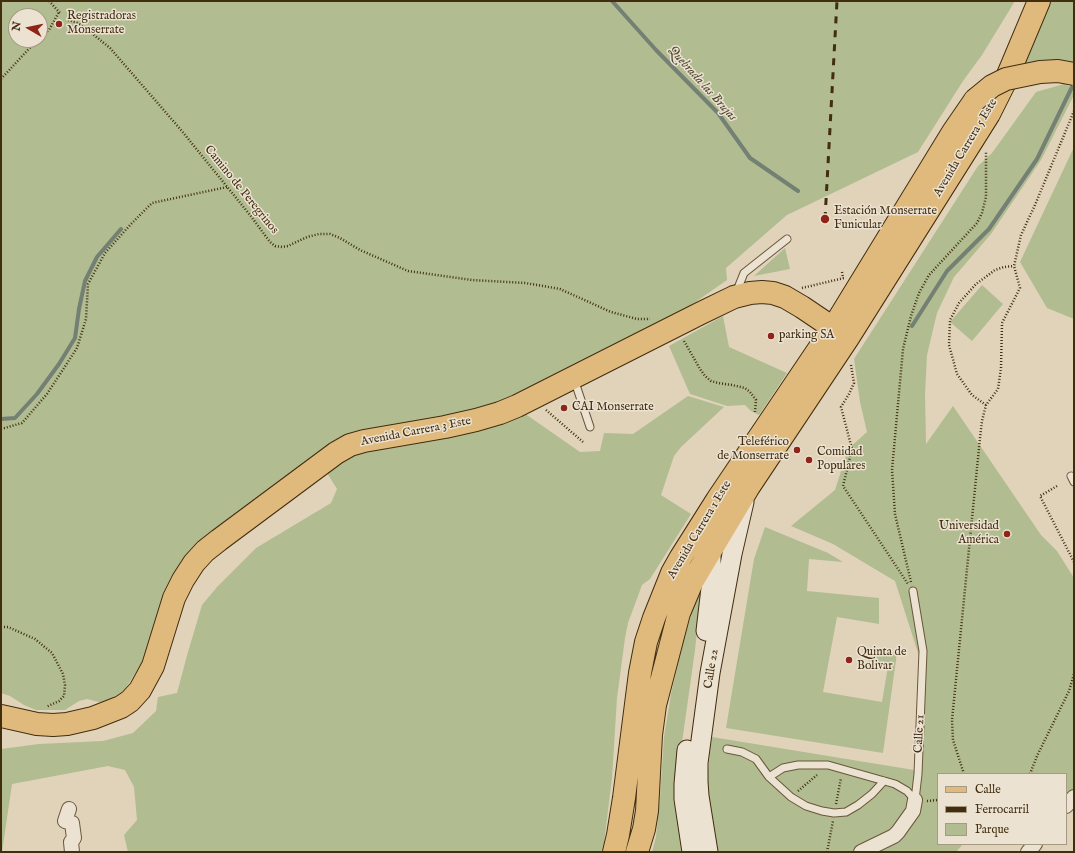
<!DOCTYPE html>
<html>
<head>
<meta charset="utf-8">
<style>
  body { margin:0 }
  #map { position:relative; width:1075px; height:853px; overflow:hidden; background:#e0d3ba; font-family:"IM FELL English",serif }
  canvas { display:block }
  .frame { position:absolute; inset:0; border:2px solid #422d0f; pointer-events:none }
  .legend { position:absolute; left:937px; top:773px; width:130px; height:72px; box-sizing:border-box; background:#ebe2d2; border:1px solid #a79a84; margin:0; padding:5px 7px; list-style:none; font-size:12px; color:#422d0f }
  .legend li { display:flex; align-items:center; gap:8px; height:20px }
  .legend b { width:20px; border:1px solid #a79a84 }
  .north { position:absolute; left:8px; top:8px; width:40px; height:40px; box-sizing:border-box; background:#ebe2d2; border:1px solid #a79a84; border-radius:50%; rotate:279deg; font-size:11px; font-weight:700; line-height:16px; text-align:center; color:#422d0f }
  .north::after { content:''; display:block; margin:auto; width:14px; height:18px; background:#8f2418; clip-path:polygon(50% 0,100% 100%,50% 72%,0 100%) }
</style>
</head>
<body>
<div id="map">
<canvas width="1075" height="853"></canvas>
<div class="frame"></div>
<ul class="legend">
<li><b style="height:5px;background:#e0ba7d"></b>Calle</li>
<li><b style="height:5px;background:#422d0f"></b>Ferrocarril</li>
<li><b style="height:11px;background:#b1bc91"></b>Parque</li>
</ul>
<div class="north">N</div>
</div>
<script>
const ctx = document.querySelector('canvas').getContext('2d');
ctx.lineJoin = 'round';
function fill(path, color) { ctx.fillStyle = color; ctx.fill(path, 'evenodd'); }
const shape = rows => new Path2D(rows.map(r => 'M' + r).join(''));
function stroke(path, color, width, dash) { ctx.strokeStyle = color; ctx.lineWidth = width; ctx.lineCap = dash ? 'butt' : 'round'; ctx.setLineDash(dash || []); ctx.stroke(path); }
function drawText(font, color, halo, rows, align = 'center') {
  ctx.font = font + ' "IM FELL English",serif'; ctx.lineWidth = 3; ctx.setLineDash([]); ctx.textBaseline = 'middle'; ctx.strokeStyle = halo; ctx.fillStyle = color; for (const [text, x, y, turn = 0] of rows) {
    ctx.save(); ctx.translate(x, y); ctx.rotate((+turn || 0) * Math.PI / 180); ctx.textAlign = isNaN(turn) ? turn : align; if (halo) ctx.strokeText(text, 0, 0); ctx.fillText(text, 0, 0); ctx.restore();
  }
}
fill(shape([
  [1,1,1015,1,982,55,963,81,918,152,787,215,726,268,727,280,681,312,596,354,516,396,479,411,393,427,210,542,151,641,142,662,124,691,103,703,87,699,79,701,65,710,36,710,24,705,10,696,1,693],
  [16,16,40,16,40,40,16,40],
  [1050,1,1074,1,1074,66,1021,66],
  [1064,84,1074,88,1074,95,1041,160,991,234,954,277,937,313,927,355,925,394,926,444,953,406,1041,535,1057,551,1074,578,1074,789,1066,798,1066,774,938,774,938,844,963,844,956,852,849,852,844,851,842,852,714,852,705,795,712,737,914,770,919,656,895,581,833,544,791,526,835,490,848,449,867,432,860,402,854,359,978,166,992,153,1036,92],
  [1074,147,1074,319,1047,308,1020,262],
  [785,248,790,269,754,276],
  [982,285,1003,304,972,341,950,322],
  [723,316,729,347,787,373,759,415,751,411,745,405,727,406,690,394,669,346],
  [688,396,724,407,681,447,674,456,661,495,691,514,650,579,642,585,628,623,625,638,617,698,612,778,604,843,601,852,128,852,124,835,137,820,134,787,125,770,108,766,12,784,2,852,1,852,1,749,39,744,103,741,133,733,156,711,158,697,177,693,188,652,202,605,217,587,256,548,331,503,337,489,327,473,337,457,524,413,580,452,600,451,604,433,633,434],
  [765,527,828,553,843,562,809,559,807,591,879,598,879,624,837,617,823,692,882,702,888,666,868,662,870,648,897,653,883,753,726,728,754,559],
  [701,582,700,603,695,650,678,771,687,852,652,852,656,837,660,798,664,737,671,694,683,643]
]), '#b1bc91');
stroke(shape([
  [612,1,656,50,718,113,750,158,798,191],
  [912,326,947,271,989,229,1037,159,1074,83],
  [1,419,15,418,37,394,59,364,75,338,79,309,85,281,97,257,121,229]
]), '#748073', 4);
const lane = shape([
  [736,293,744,273,787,239],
  [574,379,590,427],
  [1071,476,1074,482],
  [913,591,923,651,918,774,915,800],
  [727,749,742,752,756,759,769,777,791,797,806,806,822,811,834,813,846,812,858,805,872,794,884,781],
  [769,777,783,768,798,765,828,765,895,784,907,791,915,800]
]);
const street = shape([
  [1066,806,1074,797],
  [69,809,65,821,72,823,74,838,71,842,72,852],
  [861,852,894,836,898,832,913,811,915,800],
  [1028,852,1035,844]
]);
const secondary = shape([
  [706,631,711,588,711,546],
  [687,750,684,784,684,799,692,852],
  [708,852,699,796,698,782,698,763,710,673,732,554,744,502]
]);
const primary = shape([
  [1,716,37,724,53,725,67,724,93,718,121,707,130,701,140,690,153,666,174,598,183,580,194,563,205,551,219,540,336,453,350,445,364,441,445,427,476,420,500,413,517,406,701,313,734,297,750,293,762,292,773,293,785,297,802,307,848,338],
  [614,852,618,835,624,798,640,673,646,642,654,618,672,573,681,557,717,500,833,328,953,132,975,100],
  [637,852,644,829,647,811,651,735,655,705,679,613,692,582,748,488,848,338,989,114,1005,82,1039,1]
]);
stroke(lane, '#6a563a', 9);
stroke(street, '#6a563a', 16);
stroke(secondary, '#422d0f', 21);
stroke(primary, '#422d0f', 24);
stroke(shape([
  [49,1,61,14],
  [68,20,78,23,89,31,110,48,181,130,250,215,270,242,275,246,282,247,288,246,307,237,319,234,330,234,340,238,360,250,408,271,472,280,525,283,543,286,560,289,611,312,637,319,650,319],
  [40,37,49,30,59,12],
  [1,79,37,40],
  [842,272,843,278],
  [802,288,844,278],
  [684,341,700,369,705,376,711,381,718,383,732,385,745,388,750,392,756,400,755,412],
  [851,365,854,383,849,394,841,407,852,449,843,486,908,584],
  [986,405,972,395,957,374,949,345,950,320,959,303,976,284,995,270,1004,267,1014,266],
  [546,410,583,442],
  [1,429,22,423,47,394,77,348,86,319,88,284,105,253,131,224,152,203,227,187],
  [1057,486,1040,496,1074,562],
  [911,582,895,514,892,470,903,349,911,316,919,293,929,275,977,223,982,213,986,197,986,151],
  [1,627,8,627,35,639,52,653,63,674,65,685,64,696,59,701,46,707],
  [964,774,953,740,952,720,980,438,982,421,986,405,998,389,1001,368,1002,323,1020,288,1014,266,1021,235,1035,205,1074,111],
  [1030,774,1037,756,1069,691,1074,674],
  [798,791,817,775],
  [927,801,938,800],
  [836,804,841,778],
  [827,852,833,821]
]), '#422d0f', 2.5, [1, 2]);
stroke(lane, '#ebe2d2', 7);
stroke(street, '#ebe2d2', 14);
stroke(secondary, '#ebe2d2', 19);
stroke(primary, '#e0ba7d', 22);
stroke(shape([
  [825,219,837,1]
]), '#422d0f', 3, [7, 7]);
const primaryBridge = shape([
  [975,100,992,86,1006,79,1040,72,1058,71,1074,74]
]);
stroke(primaryBridge, '#422d0f', 24, []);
stroke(primaryBridge, '#e0ba7d', 22);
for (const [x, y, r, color] of [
  [59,24,4,"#8f2418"],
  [825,219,5,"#8f2418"],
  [771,336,4,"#8f2418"],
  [564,408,4,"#8f2418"],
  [797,450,4,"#8f2418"],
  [809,460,4,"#8f2418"],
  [1007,534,4,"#8f2418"],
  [849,660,4,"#8f2418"]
]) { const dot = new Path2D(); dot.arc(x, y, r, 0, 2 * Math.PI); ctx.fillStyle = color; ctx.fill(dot); stroke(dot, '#ebe2d2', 1.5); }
drawText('12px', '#422d0f', '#ebe2d2', [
  ["Registradoras",67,17],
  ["Monserrate",67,31],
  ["Estación Monserrate",834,212],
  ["Funicular",834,226],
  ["parking SA",779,336],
  ["CAI Monserrate",572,408],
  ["Teleférico",789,443,"right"],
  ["de Monserrate",789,457,"right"],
  ["Comidad",817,453],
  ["Populares",817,467],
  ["Universidad",999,527,"right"],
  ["América",999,541,"right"],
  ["Quinta de",857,653],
  ["Bolivar",857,667]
], 'left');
drawText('12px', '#422d0f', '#ebe2d2', [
  ["Avenida Carrera 5 Este",966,148,-59],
  ["Camino de Peregrinos",241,190,51],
  ["Avenida Carrera 3 Este",416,432,-11],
  ["Avenida Carrera 1 Este",700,530,-59],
  ["Calle 22",712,669,-81],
  ["Calle 21",920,734,-87]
]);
drawText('italic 13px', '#534930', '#ebe2d2', [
  ["Quebrada las Brujas",702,84,48]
]);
</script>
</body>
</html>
